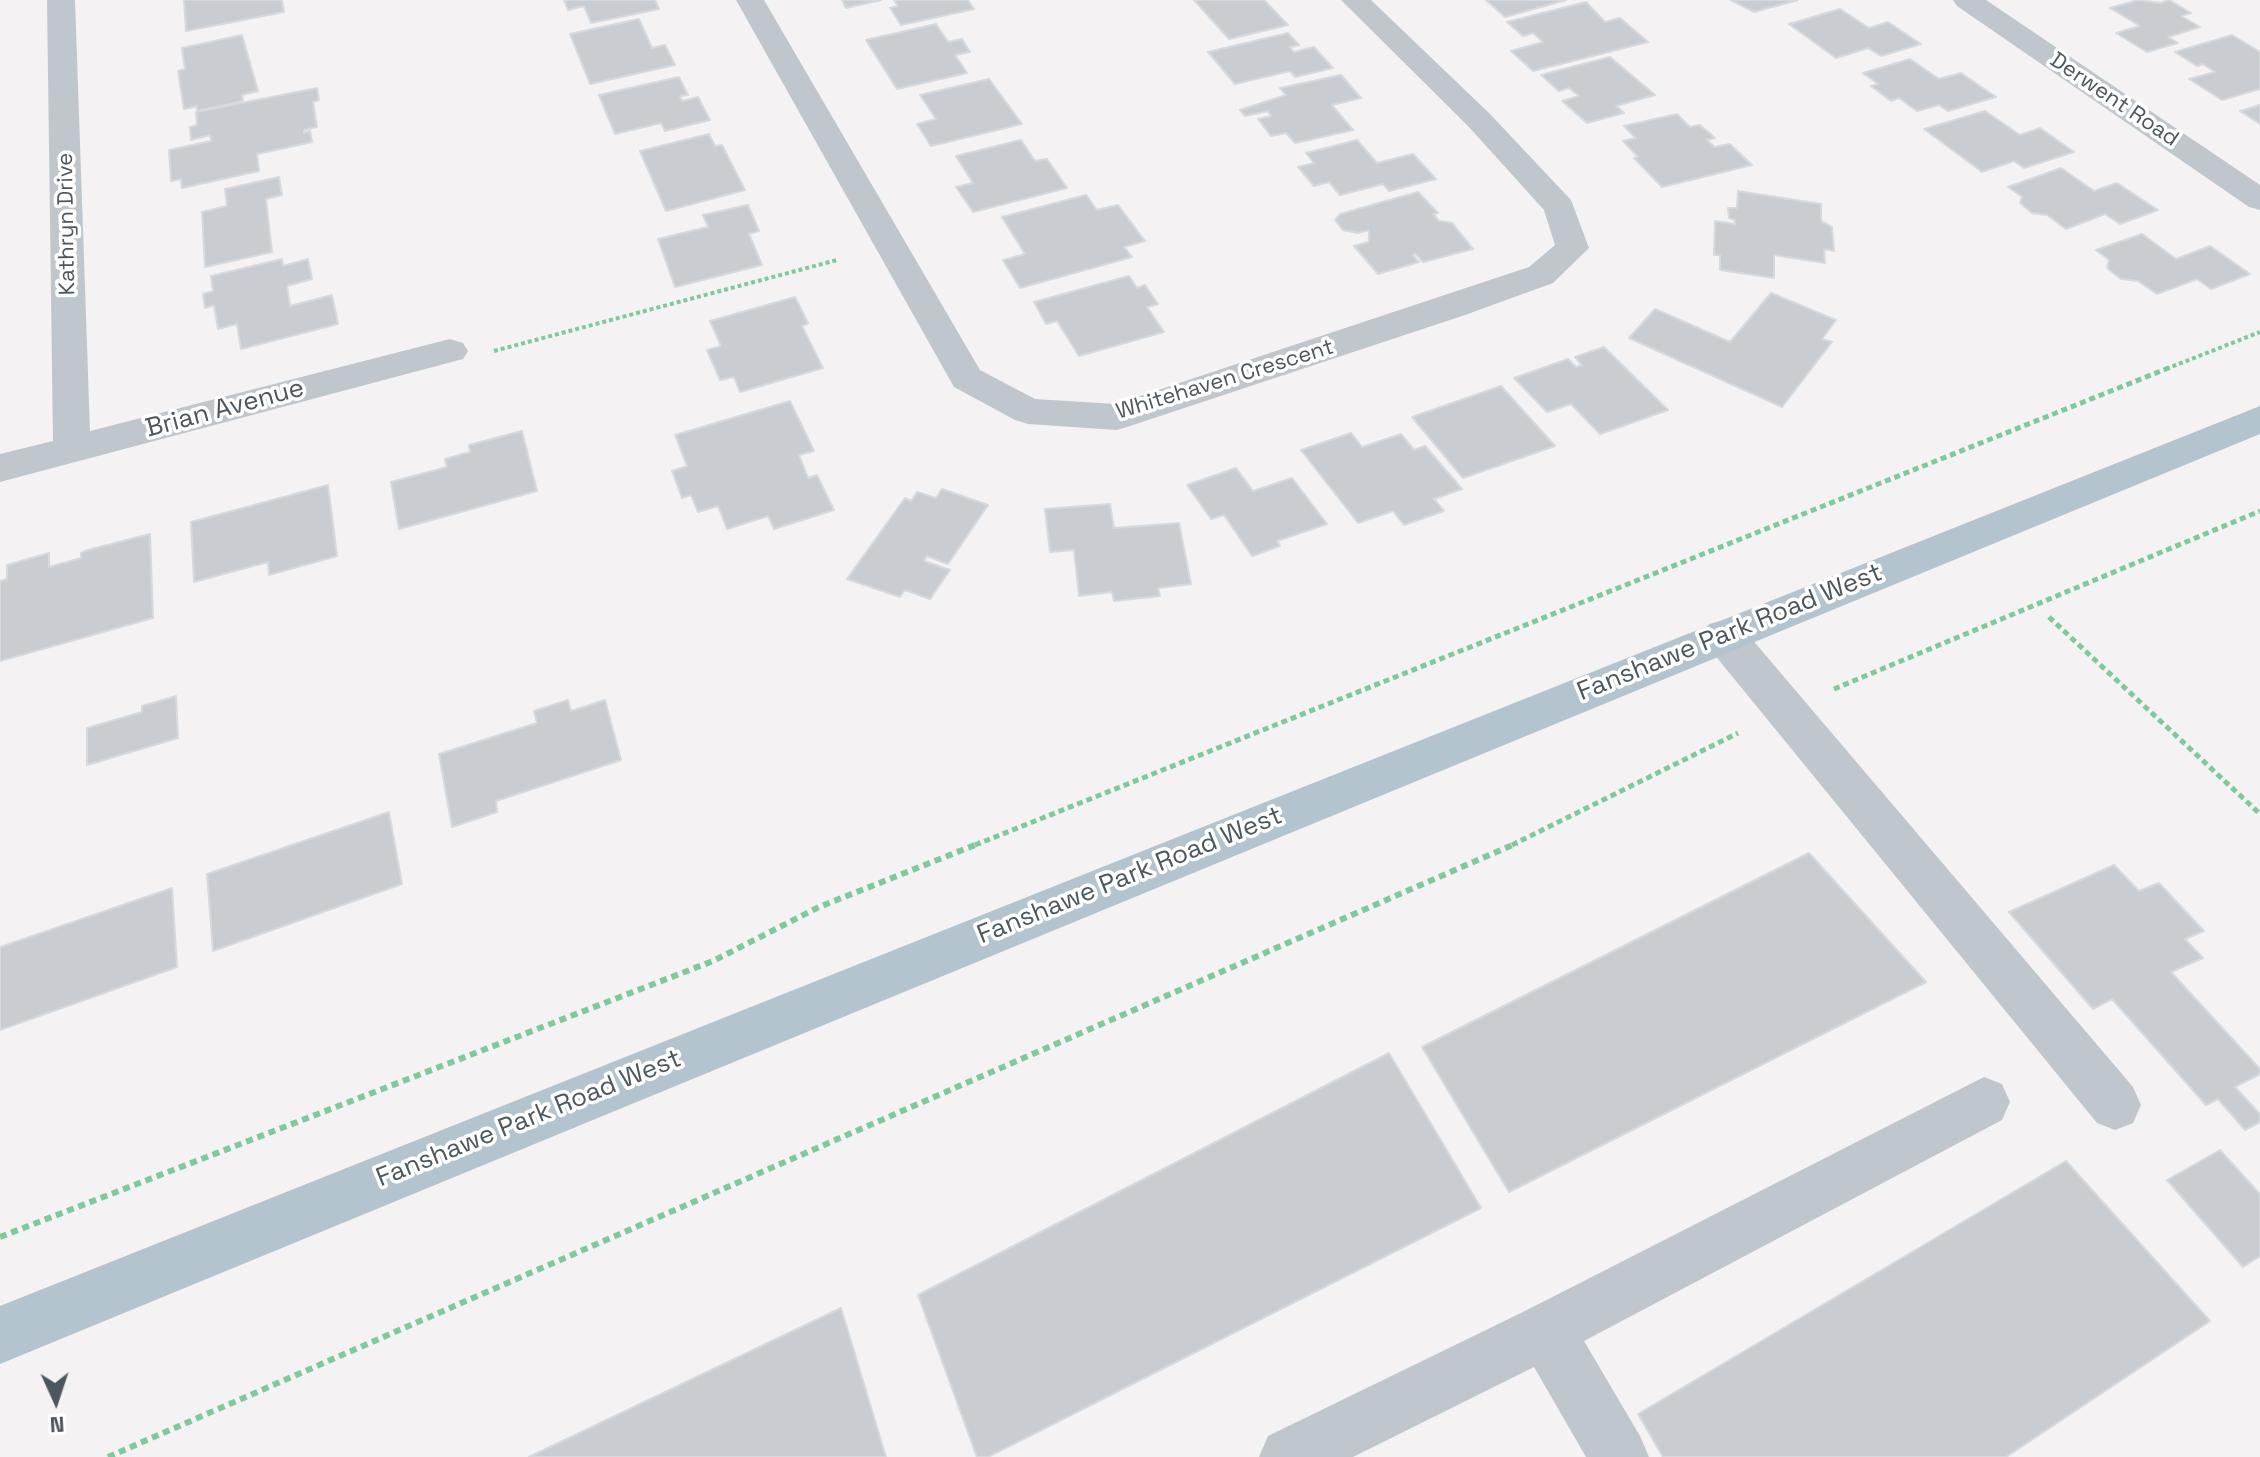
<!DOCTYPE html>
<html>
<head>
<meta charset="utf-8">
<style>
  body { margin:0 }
  #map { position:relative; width:2260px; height:1457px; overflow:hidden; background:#f4f2f2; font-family:"Space Grotesk",sans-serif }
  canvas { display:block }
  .north { position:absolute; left:16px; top:1361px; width:80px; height:80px; -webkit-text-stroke:6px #fff; paint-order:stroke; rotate:177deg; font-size:22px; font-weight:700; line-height:32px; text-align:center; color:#4b575e }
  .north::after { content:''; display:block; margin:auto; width:28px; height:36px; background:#4b575e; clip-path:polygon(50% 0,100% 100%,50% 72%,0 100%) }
</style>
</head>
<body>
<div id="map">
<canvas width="2260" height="1457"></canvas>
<div class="north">N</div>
</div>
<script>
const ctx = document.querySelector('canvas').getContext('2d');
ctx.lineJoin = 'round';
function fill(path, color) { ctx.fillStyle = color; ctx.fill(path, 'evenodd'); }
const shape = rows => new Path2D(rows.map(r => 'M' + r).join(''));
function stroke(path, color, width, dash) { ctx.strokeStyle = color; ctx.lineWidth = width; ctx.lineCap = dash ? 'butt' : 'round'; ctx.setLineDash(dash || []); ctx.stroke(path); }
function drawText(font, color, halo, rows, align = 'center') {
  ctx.font = font + ' "Space Grotesk",sans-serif'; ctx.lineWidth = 7; ctx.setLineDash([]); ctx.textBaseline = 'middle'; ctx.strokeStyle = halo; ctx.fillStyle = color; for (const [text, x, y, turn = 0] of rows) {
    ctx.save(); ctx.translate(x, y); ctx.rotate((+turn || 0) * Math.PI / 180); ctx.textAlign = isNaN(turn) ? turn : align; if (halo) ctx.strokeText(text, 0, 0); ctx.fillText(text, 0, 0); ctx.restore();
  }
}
const building = shape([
  [184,0,282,0,284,12,186,31,184,0],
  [564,0,655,0,659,9,591,23,584,6,568,10,564,0],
  [842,0,881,0,846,8,842,0],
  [894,0,968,0,974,9,901,25,890,8,898,6,894,0],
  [1194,0,1264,0,1288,25,1229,39,1194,0],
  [1486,0,1566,0,1505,17,1486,0],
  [1731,0,1798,0,1754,12,1731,0],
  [2138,0,2160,3,2169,0,2191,13,2181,16,2200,27,2168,37,2178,43,2147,52,2116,33,2140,26,2110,8,2138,0],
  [1586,2,1605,22,1620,18,1648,42,1533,71,1511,51,1543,42,1533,33,1523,36,1507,22,1586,2],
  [1840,9,1869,28,1888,22,1921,44,1881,56,1868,48,1836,58,1789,24,1840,9],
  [639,19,652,48,665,45,675,65,590,84,570,34,639,19],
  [936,24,948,42,962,39,970,52,955,55,967,73,897,89,866,40,936,24],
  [1288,33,1299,45,1290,47,1294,52,1314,47,1333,68,1295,77,1290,71,1235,84,1208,52,1288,33],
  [242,35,258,91,242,95,243,101,197,111,197,106,184,109,178,71,185,69,182,48,242,35],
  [2232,35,2260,52,2260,89,2222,100,2189,79,2215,72,2203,64,2197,66,2175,52,2232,35],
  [1610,57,1655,95,1616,106,1624,113,1587,123,1562,101,1579,96,1569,88,1559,91,1541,75,1610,57],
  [1910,59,1939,79,1961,73,1996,97,1948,111,1939,105,1917,111,1899,98,1891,101,1871,86,1878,84,1863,73,1910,59],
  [1341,75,1361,98,1332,105,1353,130,1295,143,1286,133,1271,136,1258,119,1271,116,1268,111,1245,116,1240,110,1286,95,1280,88,1341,75],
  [679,77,688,95,680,96,682,101,698,97,710,120,665,131,661,123,615,134,599,95,679,77],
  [989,79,1022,124,931,146,917,124,936,119,920,95,989,79],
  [317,88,319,100,313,102,317,127,304,130,304,133,310,131,312,142,257,154,259,171,182,188,181,179,171,181,169,150,211,141,210,135,191,140,190,127,197,125,196,112,317,88],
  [2260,105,2260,124,2240,111,2260,105],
  [1985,111,2020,135,2040,128,2074,152,2024,168,2014,161,1982,172,1924,129,1985,111],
  [1677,114,1690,127,1700,125,1715,138,1707,140,1715,147,1730,144,1752,165,1662,187,1634,158,1638,157,1623,141,1636,138,1624,126,1677,114],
  [709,134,715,146,722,145,745,190,666,211,640,151,709,134],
  [1021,140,1035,161,1047,159,1067,188,973,212,956,187,973,183,956,156,1021,140],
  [1357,140,1377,163,1413,154,1436,179,1389,191,1383,184,1340,195,1329,182,1314,186,1298,167,1314,163,1306,153,1357,140],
  [2061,168,2094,191,2117,183,2158,210,2120,224,2105,214,2066,229,2047,215,2032,213,2020,203,2022,197,2008,187,2061,168],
  [279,177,282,195,266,199,272,252,205,267,202,212,227,206,225,189,279,177],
  [1738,191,1821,204,1821,221,1832,227,1834,251,1824,249,1825,263,1774,255,1774,278,1720,270,1720,255,1714,255,1715,221,1735,224,1735,220,1729,218,1728,208,1737,208,1738,191],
  [1418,192,1438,213,1433,214,1439,221,1452,223,1473,249,1423,262,1416,254,1413,255,1419,262,1378,274,1354,246,1369,242,1369,230,1358,233,1343,230,1335,220,1340,214,1418,192],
  [1086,195,1097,210,1118,205,1145,241,1124,247,1132,257,1020,288,1003,260,1025,254,1002,217,1086,195],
  [748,205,759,231,749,234,762,265,675,287,658,239,708,227,703,215,748,205],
  [2142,234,2176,259,2210,246,2250,274,2211,289,2197,279,2157,294,2138,281,2121,279,2107,268,2109,260,2096,250,2142,234],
  [282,259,283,266,308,259,312,279,287,286,290,306,332,295,338,324,241,349,237,324,218,329,214,305,205,308,203,294,213,291,211,276,282,259],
  [1129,276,1137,288,1145,285,1158,304,1147,307,1164,332,1079,356,1057,321,1046,324,1034,302,1129,276],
  [1771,293,1836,320,1822,339,1832,342,1782,407,1629,338,1655,309,1730,342,1771,293],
  [795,297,808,323,802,326,823,368,740,392,734,377,720,380,707,350,721,346,710,321,795,297],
  [1604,347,1668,410,1600,434,1571,404,1547,412,1514,378,1568,359,1576,367,1582,365,1575,357,1604,347],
  [1501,386,1555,446,1463,478,1412,417,1501,386],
  [790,401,814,451,799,455,808,478,817,475,834,510,774,529,768,516,727,529,718,506,698,512,691,495,682,498,672,471,687,466,675,435,790,401],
  [522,431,537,491,399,529,391,482,447,467,445,459,470,452,469,445,522,431],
  [1351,433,1362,447,1401,434,1414,450,1425,446,1462,489,1434,499,1444,511,1404,525,1393,511,1358,523,1301,450,1351,433],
  [1236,468,1253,491,1292,478,1327,524,1277,541,1280,546,1252,556,1224,515,1211,519,1187,485,1236,468],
  [328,485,337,556,269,575,268,562,194,582,191,522,328,485],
  [942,489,988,505,948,564,927,556,924,561,950,570,930,599,905,590,900,597,847,579,905,498,911,501,917,492,936,498,942,489],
  [1110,504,1114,528,1179,523,1191,584,1158,588,1160,596,1114,601,1112,592,1079,596,1074,550,1050,552,1045,509,1110,504],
  [150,534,153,618,0,661,0,581,7,579,7,565,49,553,49,567,81,558,81,553,88,550,150,534],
  [176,696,178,738,87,765,87,728,142,712,142,706,176,696],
  [568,700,571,711,605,700,621,760,496,801,497,812,452,827,439,754,537,723,534,711,568,700],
  [389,812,402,884,213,951,207,874,389,812],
  [1809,853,1926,982,1509,1192,1422,1047,1809,853],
  [2114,865,2139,891,2159,883,2204,931,2185,939,2203,958,2171,972,2260,1069,2260,1074,2235,1087,2260,1114,2260,1122,2245,1130,2218,1099,2206,1105,2112,999,2093,1009,2009,912,2114,865],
  [172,888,177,967,0,1030,0,947,172,888],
  [1389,1053,1481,1208,988,1457,977,1457,918,1295,1389,1053],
  [2220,1150,2260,1194,2260,1256,2243,1267,2167,1180,2220,1150],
  [2066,1161,2210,1321,2006,1457,1663,1457,1638,1414,2066,1161],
  [841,1308,886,1457,529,1457,841,1308]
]);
fill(building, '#c9cdd1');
stroke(building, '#d6d9dd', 2);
stroke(shape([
  [494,351,837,260],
  [2166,369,2260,332]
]), '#7fc99d', 4, [4, 3]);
stroke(shape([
  [2049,617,2260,814],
  [1834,689,2260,511],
  [975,845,2171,367],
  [1512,845,1738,733]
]), '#7fc99d', 5, [6, 4]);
stroke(shape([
  [0,1237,713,961,819,907,980,843],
  [108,1457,1517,843]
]), '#7fc99d', 6, [7, 5]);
fill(shape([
  [47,0,75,0,90,431,450,339,463,343,468,351,463,359,0,482,0,454,53,441,47,0],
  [736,0,764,0,980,370,1035,399,1116,404,1529,267,1555,245,1544,210,1468,126,1341,0,1371,0,1490,114,1571,200,1589,248,1553,283,1465,315,1130,426,1117,430,1028,424,1015,420,954,387,736,0],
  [1953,0,1986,0,2260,185,2260,210,2249,207,1957,6,1953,0],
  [1724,620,1739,624,2133,1087,2141,1105,2133,1123,2115,1130,2097,1123,1709,648,1703,636,1709,624,1724,620],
  [1984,1077,2002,1084,2010,1102,2002,1120,1584,1341,1640,1436,1649,1457,1586,1457,1534,1367,1353,1457,1259,1457,1268,1436,1525,1311,1984,1077]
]), '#bfc7cd');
fill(shape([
  [2260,406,2260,434,0,1364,0,1306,2260,406]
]), '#b4c4ce');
drawText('22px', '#4b575e', '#fff', [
  ["Derwent Road",2114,100,34],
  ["Kathryn Drive",67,224,-91],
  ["Whitehaven Crescent",1225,380,-17]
]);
drawText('26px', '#4b575e', '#fff', [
  ["Brian Avenue",225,409,-15],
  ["Fanshawe Park Road West",1730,633,-22],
  ["Fanshawe Park Road West",1130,876,-22],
  ["Fanshawe Park Road West",529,1119,-22]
]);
</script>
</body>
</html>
